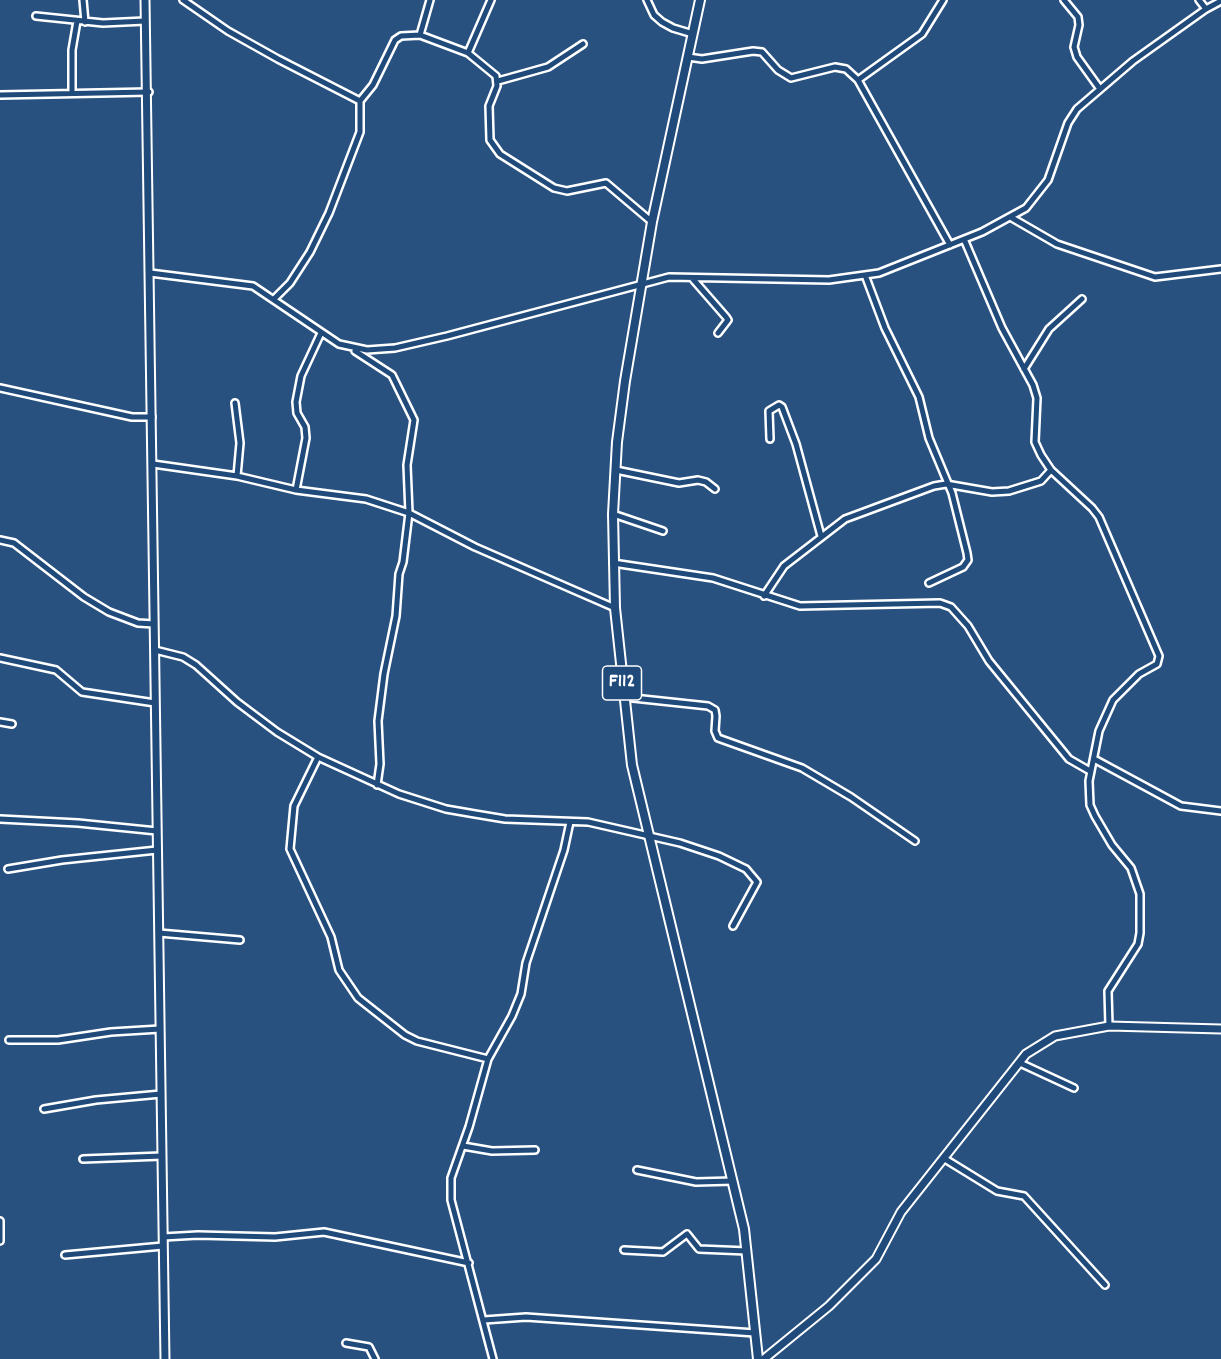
<!DOCTYPE html>
<html>
<head>
<meta charset="utf-8">
<style>
  body { margin:0 }
  canvas { display:block; background:#28517f }
</style>
</head>
<body>
<canvas width="1221" height="1359"></canvas>
<script>
const ctx = document.querySelector('canvas').getContext('2d');
ctx.lineJoin = 'round';
const shape = rows => new Path2D(rows.map(r => 'M' + r).join(''));
function stroke(path, color, width, dash) { ctx.strokeStyle = color; ctx.lineWidth = width; ctx.lineCap = dash ? 'butt' : 'round'; ctx.setLineDash(dash || []); ctx.stroke(path); }
function drawText(font, color, halo, rows, align = 'center') {
  ctx.font = font + ' Dekko,sans-serif'; ctx.lineWidth = 4.5; ctx.setLineDash([]); ctx.textBaseline = 'middle'; ctx.strokeStyle = halo; ctx.fillStyle = color; for (const [text, x, y, turn = 0] of rows) {
    ctx.save(); ctx.translate(x, y); ctx.rotate((+turn || 0) * Math.PI / 180); ctx.textAlign = isNaN(turn) ? turn : align; if (halo) ctx.strokeText(text, 0, 0); ctx.fillText(text, 0, 0); ctx.restore();
  }
}
const street = shape([
  [83,0,85,22],
  [183,0,228,31,278,59,360,101],
  [647,0,654,15,662,22,673,28,693,34],
  [1064,0,1078,17,1079,25,1074,47,1077,57,1100,89],
  [1199,0,1206,9],
  [36,16,103,23,145,21],
  [420,35,430,0],
  [468,53,491,0],
  [688,57,702,59,753,51,762,52,778,70,791,78,835,67,846,69,858,80,950,245],
  [858,80,922,34,943,0],
  [498,81,548,67,583,44],
  [72,93,72,50,77,21],
  [0,95,149,92],
  [1012,218,1057,244,1155,277,1221,269],
  [964,239,1002,328,1033,385,1037,398,1035,442,1041,455,1051,470,1092,508,1099,517,1159,656,1157,664,1139,674,1113,700,1099,731,1089,781,1090,805,1095,816,1112,845,1131,868,1140,894,1140,933,1138,944,1108,991,1109,1026],
  [150,273,253,286,339,344,367,350,395,348,447,336,669,277,829,280,879,273,982,232,1026,208,1048,180,1068,123,1077,109,1133,61,1206,9,1221,1],
  [865,275,885,328,919,397,929,438,952,493,967,553,968,560,963,567,929,583],
  [692,278,726,317,728,320,718,333],
  [275,298,290,283,310,252,329,213,360,132,360,101,373,85,395,40,401,36,420,35,468,53,496,76,497,86,489,106,490,140,500,154,554,188,567,191,606,183,652,222],
  [355,351,392,375,414,420,407,465,409,513,403,562,399,574,396,616,384,674,378,721,380,764,377,785],
  [1024,369,1049,329,1082,299],
  [0,388,132,417,152,417],
  [235,403,240,443,237,476],
  [770,439,769,411,779,405,782,407,796,444,821,536],
  [153,464,237,476,296,490,366,499,409,513,475,547,615,608],
  [616,470,679,483,698,480,706,482,715,489],
  [296,490,306,438,305,427,297,413,296,402,301,376,321,333],
  [613,514,663,531],
  [0,540,14,543,84,597,109,612,138,623,154,624],
  [613,563,713,578,800,606,940,603,951,607,968,626,989,661,1069,759,1090,771],
  [764,596,784,566,845,519,934,486,946,484,992,492,1009,491,1041,481,1051,470],
  [155,650,183,657,196,665,237,702,277,732,318,757,399,794,446,809,475,814,505,819,588,822,680,843,719,856,746,869,757,882,733,926],
  [0,658,56,670,82,692,155,703],
  [624,697,708,706,715,710,716,716,715,731,718,738,802,768,851,797,915,841],
  [0,722,12,724],
  [318,757,294,806,290,849,331,937,339,970,358,998,405,1035,417,1041,488,1059],
  [1094,759,1181,806,1221,811],
  [0,819,78,823,157,831],
  [8,869,62,860,157,850],
  [159,933,240,940],
  [9,1040,58,1040,111,1032,160,1029],
  [1020,1063,1074,1088],
  [44,1109,96,1100,161,1094],
  [463,1146,492,1151,535,1150],
  [83,1159,162,1156],
  [945,1159,997,1191,1024,1196,1105,1285],
  [637,1170,696,1182,733,1181],
  [0,1221,0,1241],
  [163,1237,198,1235,275,1237,324,1232,469,1263],
  [624,1250,663,1252,687,1234,699,1249,747,1251],
  [65,1255,163,1246],
  [484,1320,526,1317,755,1333],
  [346,1343,369,1347,375,1359],
  [493,1359,451,1200,451,1178,469,1127,488,1059,512,1016,521,994,526,963,564,850,570,822]
]);
const secondary = shape([
  [145,0,165,1359],
  [764,1359,829,1306,876,1259,901,1212,1026,1054,1055,1036,1109,1026,1221,1029]
]);
const primary = shape([
  [700,0,652,222,625,381,617,442,613,514,615,608,632,765,744,1229,758,1359]
]);
stroke(street, '#fff', 10);
stroke(secondary, '#fff', 11);
stroke(primary, '#fff', 12);
stroke(street, '#1f4a7a', 5);
stroke(secondary, '#1f4a7a', 7);
stroke(primary, '#1f4a7a', 8);
for (const [x, y, w] of [
  [622,683,39]
]) { const box = new Path2D(); box.roundRect(x - w / 2, y - 17, w, 34, 4.5); ctx.fillStyle = '#1f4a7a'; ctx.fill(box); stroke(box, '#fff', 1.5); }
drawText('bold 20px', '#fff', null, [
  ["F112",622,683]
]);
</script>
</body>
</html>
